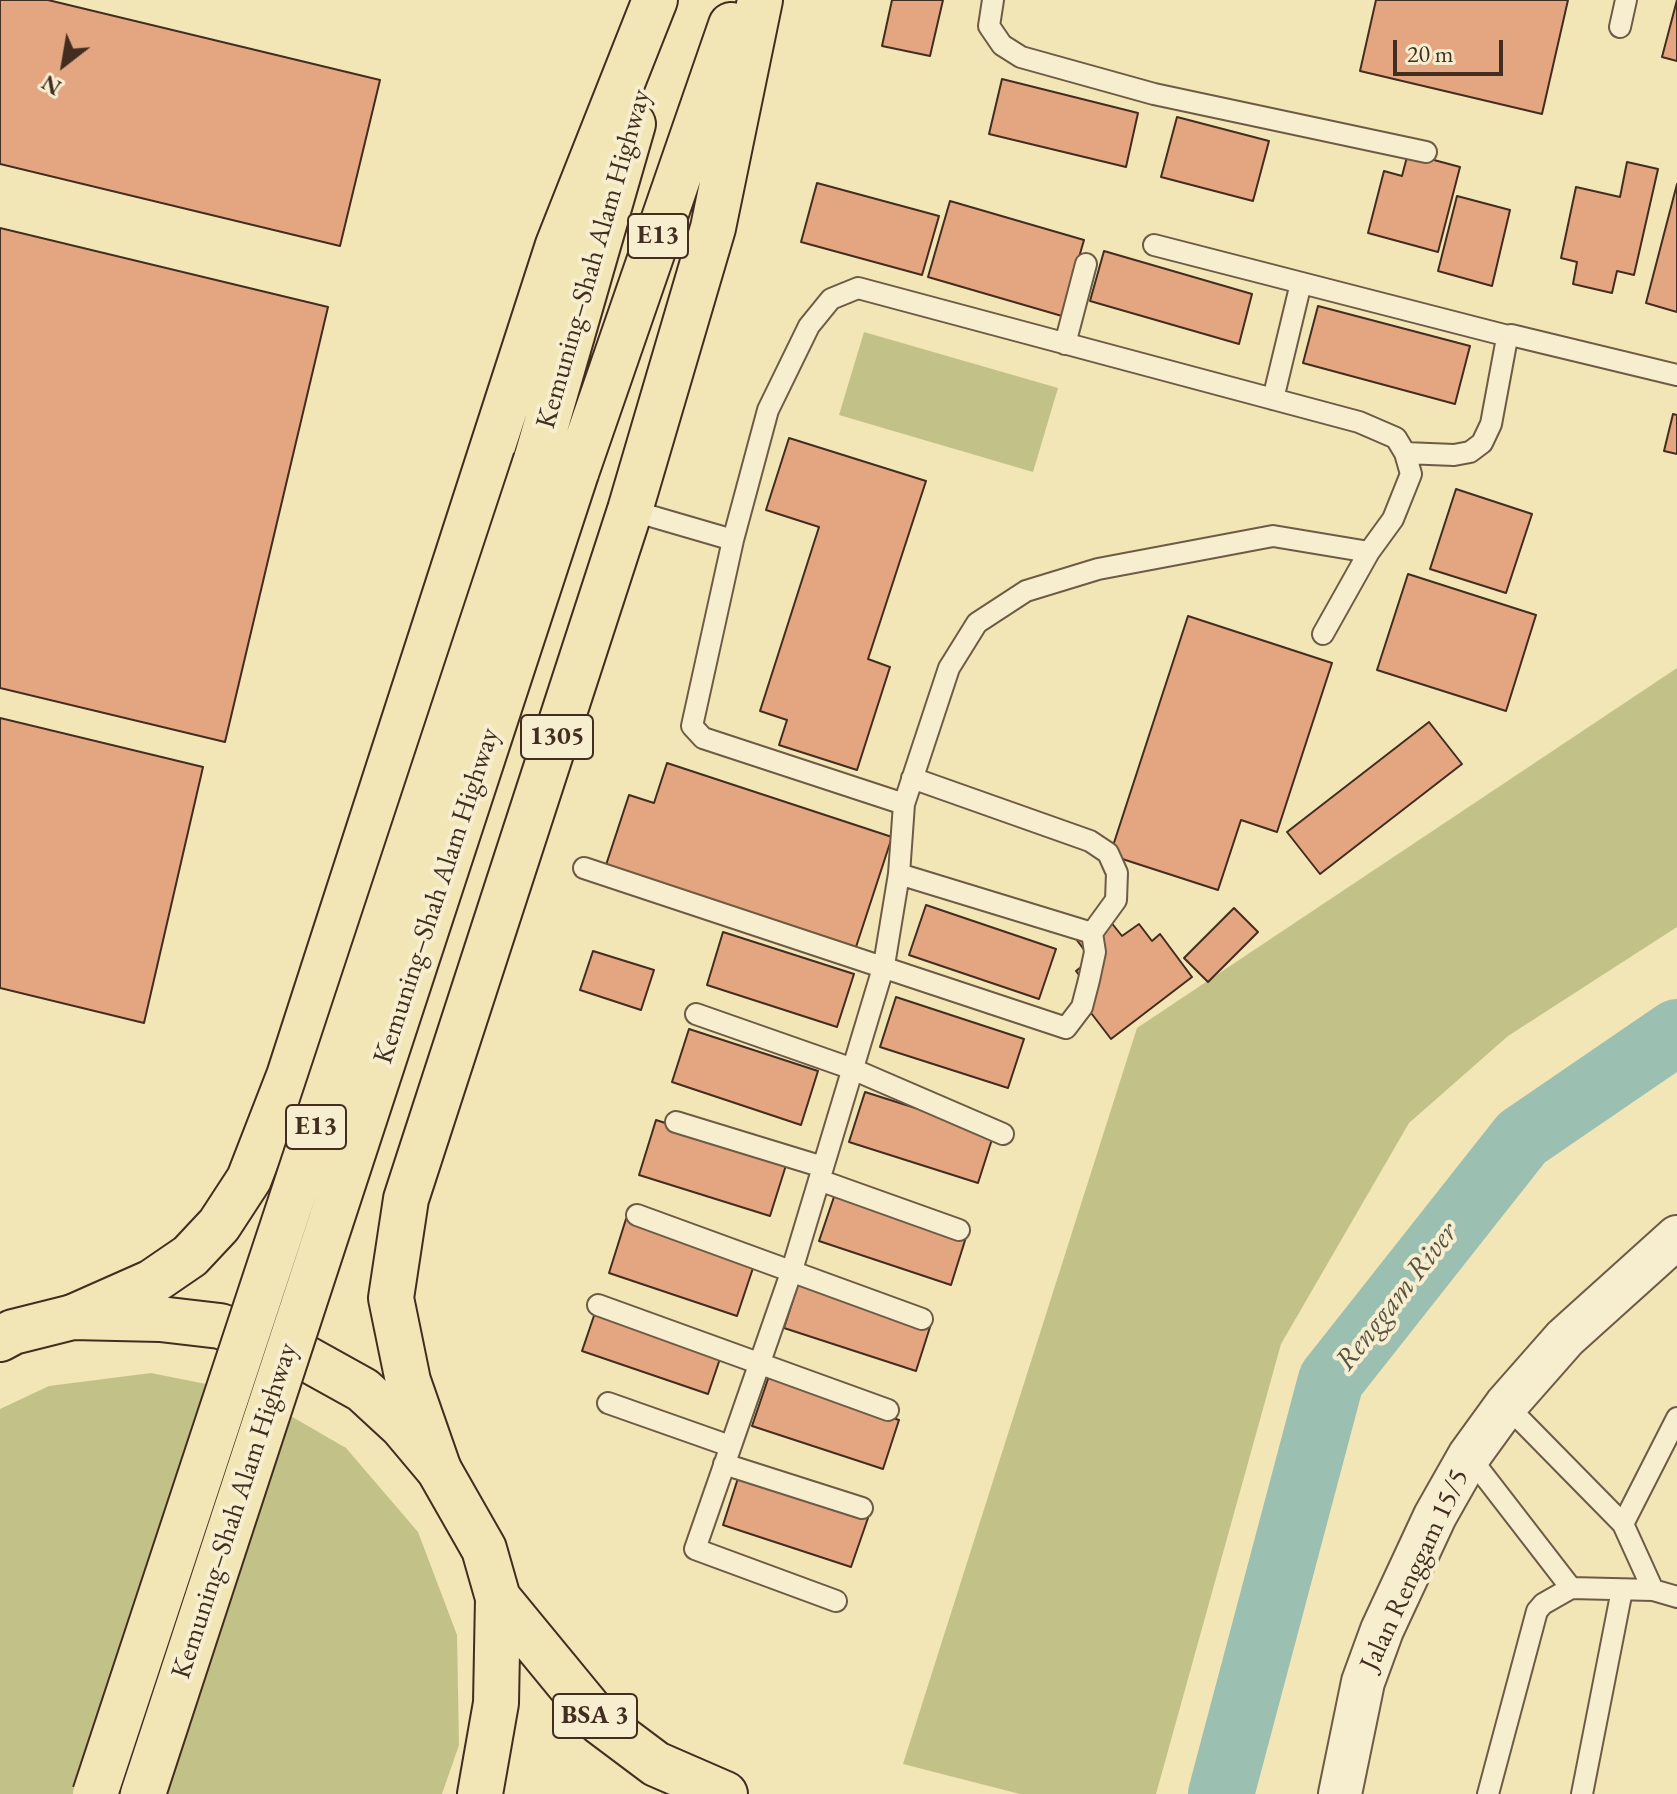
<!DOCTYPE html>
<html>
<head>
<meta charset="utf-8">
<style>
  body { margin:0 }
  #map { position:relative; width:1677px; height:1794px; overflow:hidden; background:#f2e5b6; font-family:"EB Garamond",serif }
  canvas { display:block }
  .north { position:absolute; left:24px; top:24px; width:80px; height:80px; -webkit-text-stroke:6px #f7eed0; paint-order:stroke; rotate:211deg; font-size:22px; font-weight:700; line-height:32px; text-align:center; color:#422d20 }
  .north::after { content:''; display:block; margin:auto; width:28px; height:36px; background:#422d20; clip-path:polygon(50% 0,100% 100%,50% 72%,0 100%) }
  .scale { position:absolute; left:1393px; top:40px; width:110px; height:36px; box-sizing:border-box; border:4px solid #422d20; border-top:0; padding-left:10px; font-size:24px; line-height:28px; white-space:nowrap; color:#422d20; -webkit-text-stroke:6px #f7eed0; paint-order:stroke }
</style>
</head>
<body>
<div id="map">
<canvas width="1677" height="1794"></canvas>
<div class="north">N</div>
<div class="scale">20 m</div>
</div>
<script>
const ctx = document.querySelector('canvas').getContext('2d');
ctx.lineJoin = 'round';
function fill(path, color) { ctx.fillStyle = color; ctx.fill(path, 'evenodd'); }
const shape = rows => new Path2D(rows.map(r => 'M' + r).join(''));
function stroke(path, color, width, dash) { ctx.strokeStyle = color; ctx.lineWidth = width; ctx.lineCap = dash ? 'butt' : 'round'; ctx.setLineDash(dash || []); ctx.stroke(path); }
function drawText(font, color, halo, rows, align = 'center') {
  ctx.font = font + ' "EB Garamond",serif'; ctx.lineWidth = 8; ctx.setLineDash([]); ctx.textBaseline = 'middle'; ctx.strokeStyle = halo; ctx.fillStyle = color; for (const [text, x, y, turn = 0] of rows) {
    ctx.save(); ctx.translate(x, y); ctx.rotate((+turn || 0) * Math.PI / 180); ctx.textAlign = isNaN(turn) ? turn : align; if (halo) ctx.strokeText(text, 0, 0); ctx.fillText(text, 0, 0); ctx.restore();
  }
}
fill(shape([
  [864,332,1058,388,1033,472,839,415],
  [1677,668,1677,927,1508,1036,1409,1123,1281,1344,1156,1794,1020,1794,903,1764,1137,1028],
  [151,1373,251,1393,346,1448,418,1532,457,1635,459,1745,442,1794,0,1794,0,1409,49,1386]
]), '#c2c288');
stroke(shape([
  [1221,1794,1331,1380,1522,1138,1677,1032]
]), '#9bbfb1', 66);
const building = shape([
  [0,0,48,0,380,80,340,246,0,164,0,0],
  [892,0,943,0,930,56,882,46,892,0],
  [1376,0,1568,0,1542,114,1360,71,1376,0],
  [1677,0,1677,61,1662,57,1677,0],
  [1002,79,1138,113,1126,167,989,134,1002,79],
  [1177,117,1269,141,1253,201,1161,177,1177,117],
  [1408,153,1460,167,1438,252,1368,233,1384,171,1402,176,1408,153],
  [1627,162,1658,169,1634,275,1617,271,1612,293,1573,284,1577,262,1561,258,1576,187,1620,197,1627,162],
  [817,183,939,216,922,275,801,242,817,183],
  [1677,184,1677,312,1646,303,1677,184],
  [1457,196,1510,210,1492,286,1438,271,1457,196],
  [950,201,1084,240,1062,316,928,277,950,201],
  [0,228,328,307,225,742,0,688,0,228],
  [1104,251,1252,294,1239,344,1090,301,1104,251],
  [1318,306,1470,346,1455,404,1303,363,1318,306],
  [1673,414,1677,415,1677,454,1664,451,1673,414],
  [789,438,926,481,868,659,890,667,857,770,779,745,787,720,760,711,819,527,766,510,789,438],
  [1456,489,1532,514,1506,593,1430,569,1456,489],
  [1408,574,1536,615,1506,711,1377,670,1408,574],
  [1188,616,1332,663,1277,832,1241,820,1218,890,1110,855,1188,616],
  [0,718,203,767,144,1023,0,988,0,718],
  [1429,722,1462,764,1320,874,1287,832,1429,722],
  [667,763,892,837,856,947,606,865,629,795,654,803,667,763],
  [926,905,1056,949,1039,999,909,955,926,905],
  [1234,908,1258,932,1208,982,1184,958,1234,908],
  [1106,916,1122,936,1139,924,1152,941,1160,934,1192,977,1111,1039,1078,996,1089,988,1076,971,1091,959,1076,939,1106,916],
  [723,932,854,974,837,1027,707,985,723,932],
  [593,951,654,970,641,1010,580,990,593,951],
  [896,997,1024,1039,1008,1088,880,1047,896,997],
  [689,1029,818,1071,801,1125,672,1082,689,1029],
  [865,1092,994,1133,978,1183,849,1142,865,1092],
  [656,1120,787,1162,770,1216,639,1175,656,1120],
  [836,1191,967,1234,951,1285,819,1241,836,1191],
  [626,1219,755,1262,737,1316,609,1273,626,1219],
  [799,1281,931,1324,916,1371,784,1328,799,1281],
  [599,1301,725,1344,708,1394,582,1351,599,1301],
  [769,1376,899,1420,883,1469,752,1426,769,1376],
  [739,1475,868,1518,851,1567,723,1525,739,1475]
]);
fill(building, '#e4a681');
stroke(building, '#422d20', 2);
const service = shape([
  [993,0,989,26,1002,45,1021,57,1154,94,1426,152],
  [1620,27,1626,0],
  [1154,245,1508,336],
  [1065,344,1086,264],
  [1273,399,1301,283],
  [1405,453,1454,455,1470,452,1482,443,1491,424,1507,338,1511,335,1677,375],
  [630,510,733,540],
  [912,778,1090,841,1108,853,1117,873,1116,900,1092,933],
  [904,804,703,738,692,726,733,540,768,410,809,326,831,299,858,288,1359,422,1396,438,1405,453,1411,474,1393,519,1369,552,1323,634],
  [584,868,1066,1028,1082,1007,1089,980,1095,952,1092,933,899,874],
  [696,1014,850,1068,1003,1134],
  [676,1122,823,1167],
  [819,1180,959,1230],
  [637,1215,922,1319],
  [598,1305,888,1410],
  [608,1403,730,1446],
  [1506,1405,1623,1524,1653,1590],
  [1469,1456,1571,1588],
  [724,1464,862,1508],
  [1623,1524,1677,1418],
  [836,1601,695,1549,792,1270,884,965,899,874,904,804,949,668,977,623,1026,591,1098,569,1273,536,1369,552],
  [1488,1794,1537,1611,1543,1604,1571,1588,1653,1590,1677,1597],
  [1582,1794,1622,1590]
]);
const minor = shape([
  [1340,1794,1363,1682,1382,1630,1435,1516,1469,1456,1506,1405,1565,1338,1677,1237]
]);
const primary = shape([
  [0,1339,13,1332,73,1317,160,1319,220,1326,300,1355,363,1390,402,1426,439,1470,484,1549,498,1598,496,1703,480,1794],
  [498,1598,600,1722,656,1764,725,1794]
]);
const motorway = shape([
  [536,460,633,124],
  [576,473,731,25],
  [73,1317,152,1282,190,1256,219,1225,249,1179,289,1076,558,245,655,0],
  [439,1470,408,1381,391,1298,406,1199,630,510,713,228,760,0]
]);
stroke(service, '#6e5b46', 24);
stroke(minor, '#6e5b46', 46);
stroke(primary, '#422d20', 48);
stroke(motorway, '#422d20', 48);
stroke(service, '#f7eed0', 20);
stroke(minor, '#f7eed0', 42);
stroke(primary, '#f2e5b6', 44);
stroke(motorway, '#f2e5b6', 44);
const motorwayBridge = shape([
  [95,1794,536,460],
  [143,1794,576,473]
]);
stroke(motorwayBridge, '#422d20', 48, []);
stroke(motorwayBridge, '#f2e5b6', 44);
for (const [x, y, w] of [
  [658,236,60],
  [557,737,72],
  [316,1127,60],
  [595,1716,84]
]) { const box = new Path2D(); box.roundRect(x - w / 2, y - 22, w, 44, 6); ctx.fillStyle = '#f7eed0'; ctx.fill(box); stroke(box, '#422d20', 2); }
drawText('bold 26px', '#422d20', null, [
  ["E13",658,236],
  ["1305",557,737],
  ["E13",316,1127],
  ["BSA 3",595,1716]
]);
drawText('28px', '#422d20', '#f7eed0', [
  ["Kemuning–Shah Alam Highway",594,259,-74],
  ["Kemuning–Shah Alam Highway",437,896,-72],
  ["Kemuning–Shah Alam Highway",235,1511,-72],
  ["Jalan Renggam 15/5",1415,1570,-65]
]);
drawText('italic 30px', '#585244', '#f7eed0', [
  ["Renggam River",1397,1297,-52]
]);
</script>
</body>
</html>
